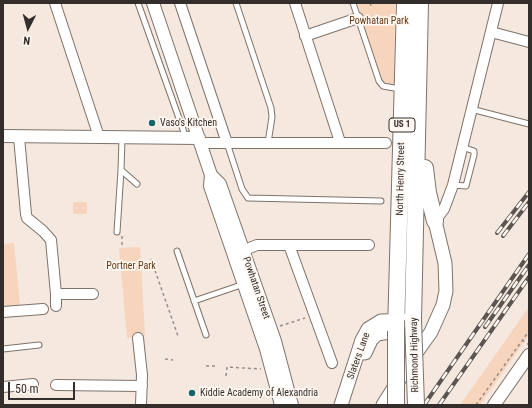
<!DOCTYPE html>
<html>
<head>
<meta charset="utf-8">
<style>
  body { margin:0 }
  #map { position:relative; width:532px; height:408px; overflow:hidden; background:#f5e8df; font-family:"Roboto Condensed",sans-serif }
  canvas { display:block }
  .frame { position:absolute; inset:0; border:4px solid #332e2b; pointer-events:none }
  .north { position:absolute; left:8px; top:8px; width:40px; height:40px; -webkit-text-stroke:3px #fff7f1; paint-order:stroke; rotate:186deg; font-size:11px; font-weight:700; line-height:16px; text-align:center; color:#332e2b }
  .north::after { content:''; display:block; margin:auto; width:14px; height:18px; background:#332e2b; clip-path:polygon(50% 0,100% 100%,50% 72%,0 100%) }
  .scale { position:absolute; left:8px; top:382px; width:67px; height:18px; box-sizing:border-box; border:2px solid #332e2b; border-top:0; padding-left:5px; font-size:12px; line-height:14px; white-space:nowrap; color:#332e2b; -webkit-text-stroke:3px #fff7f1; paint-order:stroke }
</style>
</head>
<body>
<div id="map">
<canvas width="532" height="408"></canvas>
<div class="frame"></div>
<div class="north">N</div>
<div class="scale">50 m</div>
</div>
<script>
const ctx = document.querySelector('canvas').getContext('2d');
ctx.lineJoin = 'round';
function fill(path, color) { ctx.fillStyle = color; ctx.fill(path, 'evenodd'); }
const shape = rows => new Path2D(rows.map(r => 'M' + r).join(''));
function stroke(path, color, width, dash) { ctx.strokeStyle = color; ctx.lineWidth = width; ctx.lineCap = dash ? 'butt' : 'round'; ctx.setLineDash(dash || []); ctx.stroke(path); }
function drawText(font, color, halo, rows, align = 'center') {
  ctx.font = font + ' "Roboto Condensed",sans-serif'; ctx.lineWidth = 3.5; ctx.setLineDash([]); ctx.textBaseline = 'middle'; ctx.strokeStyle = halo; ctx.fillStyle = color; for (const [text, x, y, turn = 0] of rows) {
    ctx.save(); ctx.translate(x, y); ctx.rotate((+turn || 0) * Math.PI / 180); ctx.textAlign = isNaN(turn) ? turn : align; if (halo) ctx.strokeText(text, 0, 0); ctx.fillText(text, 0, 0); ctx.restore();
  }
}
fill(shape([
  [358,3,395,3,394,85,384,82,379,75,365,32],
  [73,202,87,202,87,214,73,214],
  [14,243,20,305,3,307,3,244],
  [140,247,145,335,127,338,119,248],
  [529,307,529,335,480,405,460,405]
]), '#f7d4bc');
const service = shape([
  [138,3,186,138],
  [236,3,271,108,272,117,268,143],
  [353,3,379,81,383,86,400,89],
  [471,109,529,124],
  [122,138,121,170,137,184],
  [227,143,242,189,248,198,381,201],
  [453,185,466,186,474,155,474,151,462,147],
  [117,232,121,170],
  [177,251,206,335],
  [194,301,244,284],
  [3,349,39,345]
]);
const minor = shape([
  [55,3,99,137],
  [180,3,227,143],
  [295,3,340,142],
  [491,32,529,42],
  [305,36,358,18],
  [19,137,26,214,27,218,43,231,51,240,56,294,93,294],
  [201,143,386,143],
  [435,221,444,209,453,185,498,3],
  [289,245,332,363],
  [237,253,257,245,369,245],
  [56,306,56,294],
  [3,312,43,309],
  [138,338,142,375,141,405],
  [56,385,142,386],
  [3,387,33,384]
]);
const tertiary = shape([
  [153,3,211,175,220,184,275,341,292,405],
  [3,136,199,138],
  [211,175,210,186,266,349,281,405],
  [494,405,529,355]
]);
const secondary = shape([
  [365,353,371,340,377,334,396,331],
  [341,405,362,340,368,329,381,321,413,320],
  [383,405,416,353,431,332,443,305,446,291,445,263,435,221]
]);
const trunk = shape([
  [425,168,428,193,435,221],
  [413,320,420,3],
  [396,331,405,3]
]);
stroke(service, '#7e726a', 7);
stroke(minor, '#7e726a', 12);
stroke(tertiary, '#7e726a', 14);
stroke(secondary, '#7e726a', 15);
stroke(trunk, '#7e726a', 18);
stroke(shape([
  [370,3,371,6],
  [122,236,122,248],
  [151,259,178,336],
  [280,326,305,318],
  [522,340,529,345],
  [165,359,173,360],
  [206,366,215,366],
  [226,376,227,367,261,369],
  [476,405,529,331]
]), '#968d86', 1.5, [3, 3]);
stroke(service, '#fff', 5);
stroke(minor, '#fff', 10);
stroke(tertiary, '#fff', 12);
stroke(secondary, '#fff', 13);
stroke(trunk, '#fff', 16);
const rail = shape([
  [497,233,529,192],
  [503,236,529,202],
  [485,327,529,265],
  [424,405,529,254],
  [439,405,529,277]
]);
stroke(rail, '#5b5450', 4);
stroke(rail, '#fff7f1', 2.5, [8]);
const trunkBridge = shape([
  [413,320,416,405],
  [396,405,396,331]
]);
stroke(trunkBridge, '#7e726a', 18, []);
stroke(trunkBridge, '#fff', 16);
for (const [x, y, r, color] of [
  [152,123,4,"#166569"],
  [192,393,4,"#166569"]
]) { const dot = new Path2D(); dot.arc(x, y, r, 0, 2 * Math.PI); ctx.fillStyle = color; ctx.fill(dot); stroke(dot, '#fff7f1', 1.5); }
for (const [x, y, w] of [
  [402,125,26]
]) { const box = new Path2D(); box.roundRect(x - w / 2, y - 7, w, 14, 3); ctx.fillStyle = '#fff7f1'; ctx.fill(box); stroke(box, '#332e2b', 1); }
drawText('bold 9px', '#332e2b', null, [
  ["US 1",402,125]
]);
drawText('10px', '#613612', '#fff7f1', [
  ["Powhatan Park",379,21],
  ["Portner Park",131,266]
]);
drawText('10px', '#332e2b', '#fff7f1', [
  ["Vaso's Kitchen",160,123],
  ["Kiddie Academy of Alexandria",200,393]
], 'left');
drawText('10px', '#332e2b', '#fff7f1', [
  ["North Henry Street",401,179,-89],
  ["Powhatan Street",256,288,71],
  ["Richmond Highway",415,355,-91],
  ["Slaters Lane",359,356,-70]
]);
</script>
</body>
</html>
